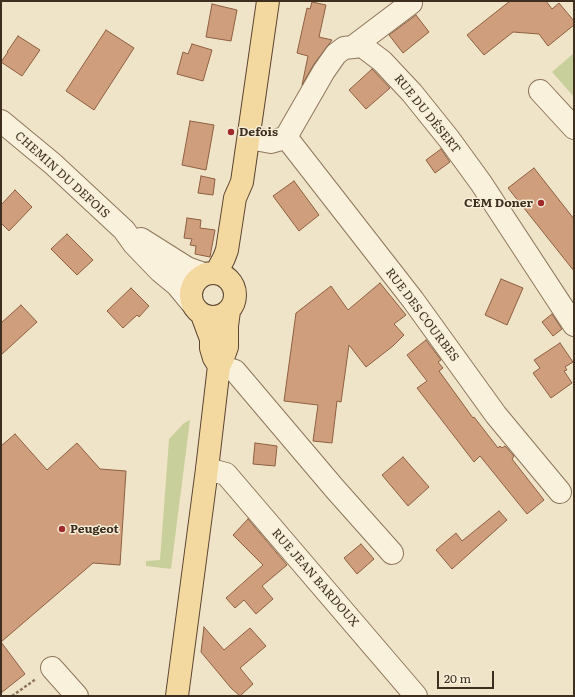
<!DOCTYPE html>
<html>
<head>
<meta charset="utf-8">
<style>
  body { margin:0 }
  #map { position:relative; width:575px; height:697px; overflow:hidden; background:#f0e4c8; font-family:Literata,serif }
  canvas { display:block }
  .frame { position:absolute; inset:0; border:2px solid #3d2e20; pointer-events:none }
  .scale { position:absolute; left:437px; top:671px; width:57px; height:18px; box-sizing:border-box; border:2px solid #3d2e20; border-top:0; padding-left:5px; font-size:12px; line-height:14px; white-space:nowrap; color:#3d2e20; -webkit-text-stroke:3px #f7eed8; paint-order:stroke }
</style>
</head>
<body>
<div id="map">
<canvas width="575" height="697"></canvas>
<div class="frame"></div>
<div class="scale">20 m</div>
</div>
<script>
const ctx = document.querySelector('canvas').getContext('2d');
ctx.lineJoin = 'round';
function fill(path, color) { ctx.fillStyle = color; ctx.fill(path, 'evenodd'); }
const shape = rows => new Path2D(rows.map(r => 'M' + r).join(''));
function stroke(path, color, width, dash) { ctx.strokeStyle = color; ctx.lineWidth = width; ctx.lineCap = dash ? 'butt' : 'round'; ctx.setLineDash(dash || []); ctx.stroke(path); }
function drawText(font, color, halo, rows, align = 'center') {
  ctx.font = font + ' Literata,serif'; ctx.lineWidth = 3; ctx.setLineDash([]); ctx.textBaseline = 'middle'; ctx.strokeStyle = halo; ctx.fillStyle = color; for (const [text, x, y, turn = 0] of rows) {
    ctx.save(); ctx.translate(x, y); ctx.rotate((+turn || 0) * Math.PI / 180); ctx.textAlign = isNaN(turn) ? turn : align; if (halo) ctx.strokeText(text, 0, 0); ctx.fillText(text, 0, 0); ctx.restore();
  }
}
fill(shape([
  [574,53,574,97,552,72],
  [190,420,171,569,146,566,146,561,160,560,169,439,184,423]
]), '#c9cf9b');
const building = shape([
  [510,1,546,1,552,9,559,3,574,21,574,25,548,46,539,34,513,32,484,55,467,35,510,1],
  [312,2,326,5,319,37,332,40,314,64,302,85,308,56,297,53,307,8,310,9,312,2],
  [212,4,237,10,231,41,206,37,212,4],
  [416,15,429,32,403,53,389,35,416,15],
  [106,30,134,48,94,110,66,91,106,30],
  [18,36,40,50,22,76,1,62,8,52,7,52,18,36],
  [192,44,212,50,203,81,177,74,183,52,188,54,192,44],
  [372,69,390,88,366,109,349,90,372,69],
  [190,121,214,125,206,170,182,165,190,121],
  [441,149,450,162,435,173,426,160,441,149],
  [534,168,574,219,574,271,508,188,534,168],
  [201,176,215,179,213,195,198,193,201,176],
  [294,181,319,215,299,231,273,196,294,181],
  [15,190,32,207,9,231,1,223,1,205,15,190],
  [187,218,201,220,200,228,215,230,210,257,195,254,196,246,190,245,192,239,184,238,187,218],
  [67,234,93,260,77,275,51,249,67,234],
  [501,279,523,288,507,325,485,315,501,279],
  [380,283,406,315,394,324,404,335,393,346,366,367,349,345,341,402,337,401,332,443,313,441,318,405,284,401,296,313,331,286,348,310,380,283],
  [131,288,149,306,139,317,137,315,123,328,107,311,131,288],
  [21,305,37,322,1,355,1,323,21,305],
  [552,314,562,329,553,336,542,322,552,314],
  [426,340,441,360,438,362,443,368,439,371,473,418,474,417,498,448,500,446,502,448,505,446,514,456,512,459,544,500,527,514,480,456,474,462,417,388,427,381,407,355,426,340],
  [560,343,573,362,565,367,567,370,564,371,572,383,551,398,533,373,540,368,534,360,560,343],
  [15,434,47,470,77,443,100,469,126,471,120,565,93,563,1,642,25,674,1,693,1,446,15,434],
  [255,443,277,446,275,466,253,464,255,443],
  [403,457,429,487,408,506,382,475,403,457],
  [499,511,507,520,452,569,436,550,456,533,462,541,499,511],
  [248,519,287,565,262,586,273,599,256,614,244,600,235,608,226,598,263,565,233,535,248,519],
  [361,544,374,559,357,574,344,558,361,544],
  [204,627,224,650,250,628,266,646,240,668,253,684,240,696,231,688,201,652,204,627]
]);
fill(building, '#cf9f7d');
stroke(building, '#8d5f41', 1);
const minor = shape([
  [354,46,411,3],
  [540,91,574,128],
  [1,121,53,164,124,230,134,244,160,271,177,285,191,302],
  [286,137,413,300,496,415,560,492],
  [249,138,271,142,278,140,286,137,324,71,336,54,344,48,362,46,382,61,412,93,449,139,481,183,574,325],
  [141,239,187,268,204,274],
  [219,366,235,371,335,489,392,553],
  [207,469,226,474,416,696],
  [52,668,77,696]
]);
const major = shape([
  '191 295a22 22 0 1 1 44 0a22 22 0 1 1-44 0Z',
  [216,273,224,258,227,250,235,198,242,182,268,1],
  [202,315,211,339,211,348,214,358,219,366],
  [177,696,207,469,219,366,223,358,227,347,227,326,229,311]
]);
stroke(minor, '#8d765c', 24);
stroke(major, '#5b4430', 24);
stroke(shape([
  [12,696,36,679]
]), '#8d765c', 2.5, [3, 2]);
stroke(minor, '#faf1dc', 22);
stroke(major, '#f3d9a0', 22);
for (const [x, y, r, color] of [
  [231,132,4,"#9e2a2b"],
  [541,203,4,"#9e2a2b"],
  [62,529,4,"#9e2a2b"]
]) { const dot = new Path2D(); dot.arc(x, y, r, 0, 2 * Math.PI); ctx.fillStyle = color; ctx.fill(dot); stroke(dot, '#f7eed8', 1.5); }
drawText('12px', '#3d2e20', '#f7eed8', [
  ["RUE DU DÉSERT",427,114,51],
  ["CHEMIN DU DEFOIS",62,175,42],
  ["RUE DES COURBES",422,315,53],
  ["RUE JEAN BARDOUX",315,578,49]
]);
drawText('bold 12px', '#3d2e20', '#f7eed8', [
  ["Defois",239,132],
  ["CEM Doner",533,203,"right"],
  ["Peugeot",70,529]
], 'left');
</script>
</body>
</html>
